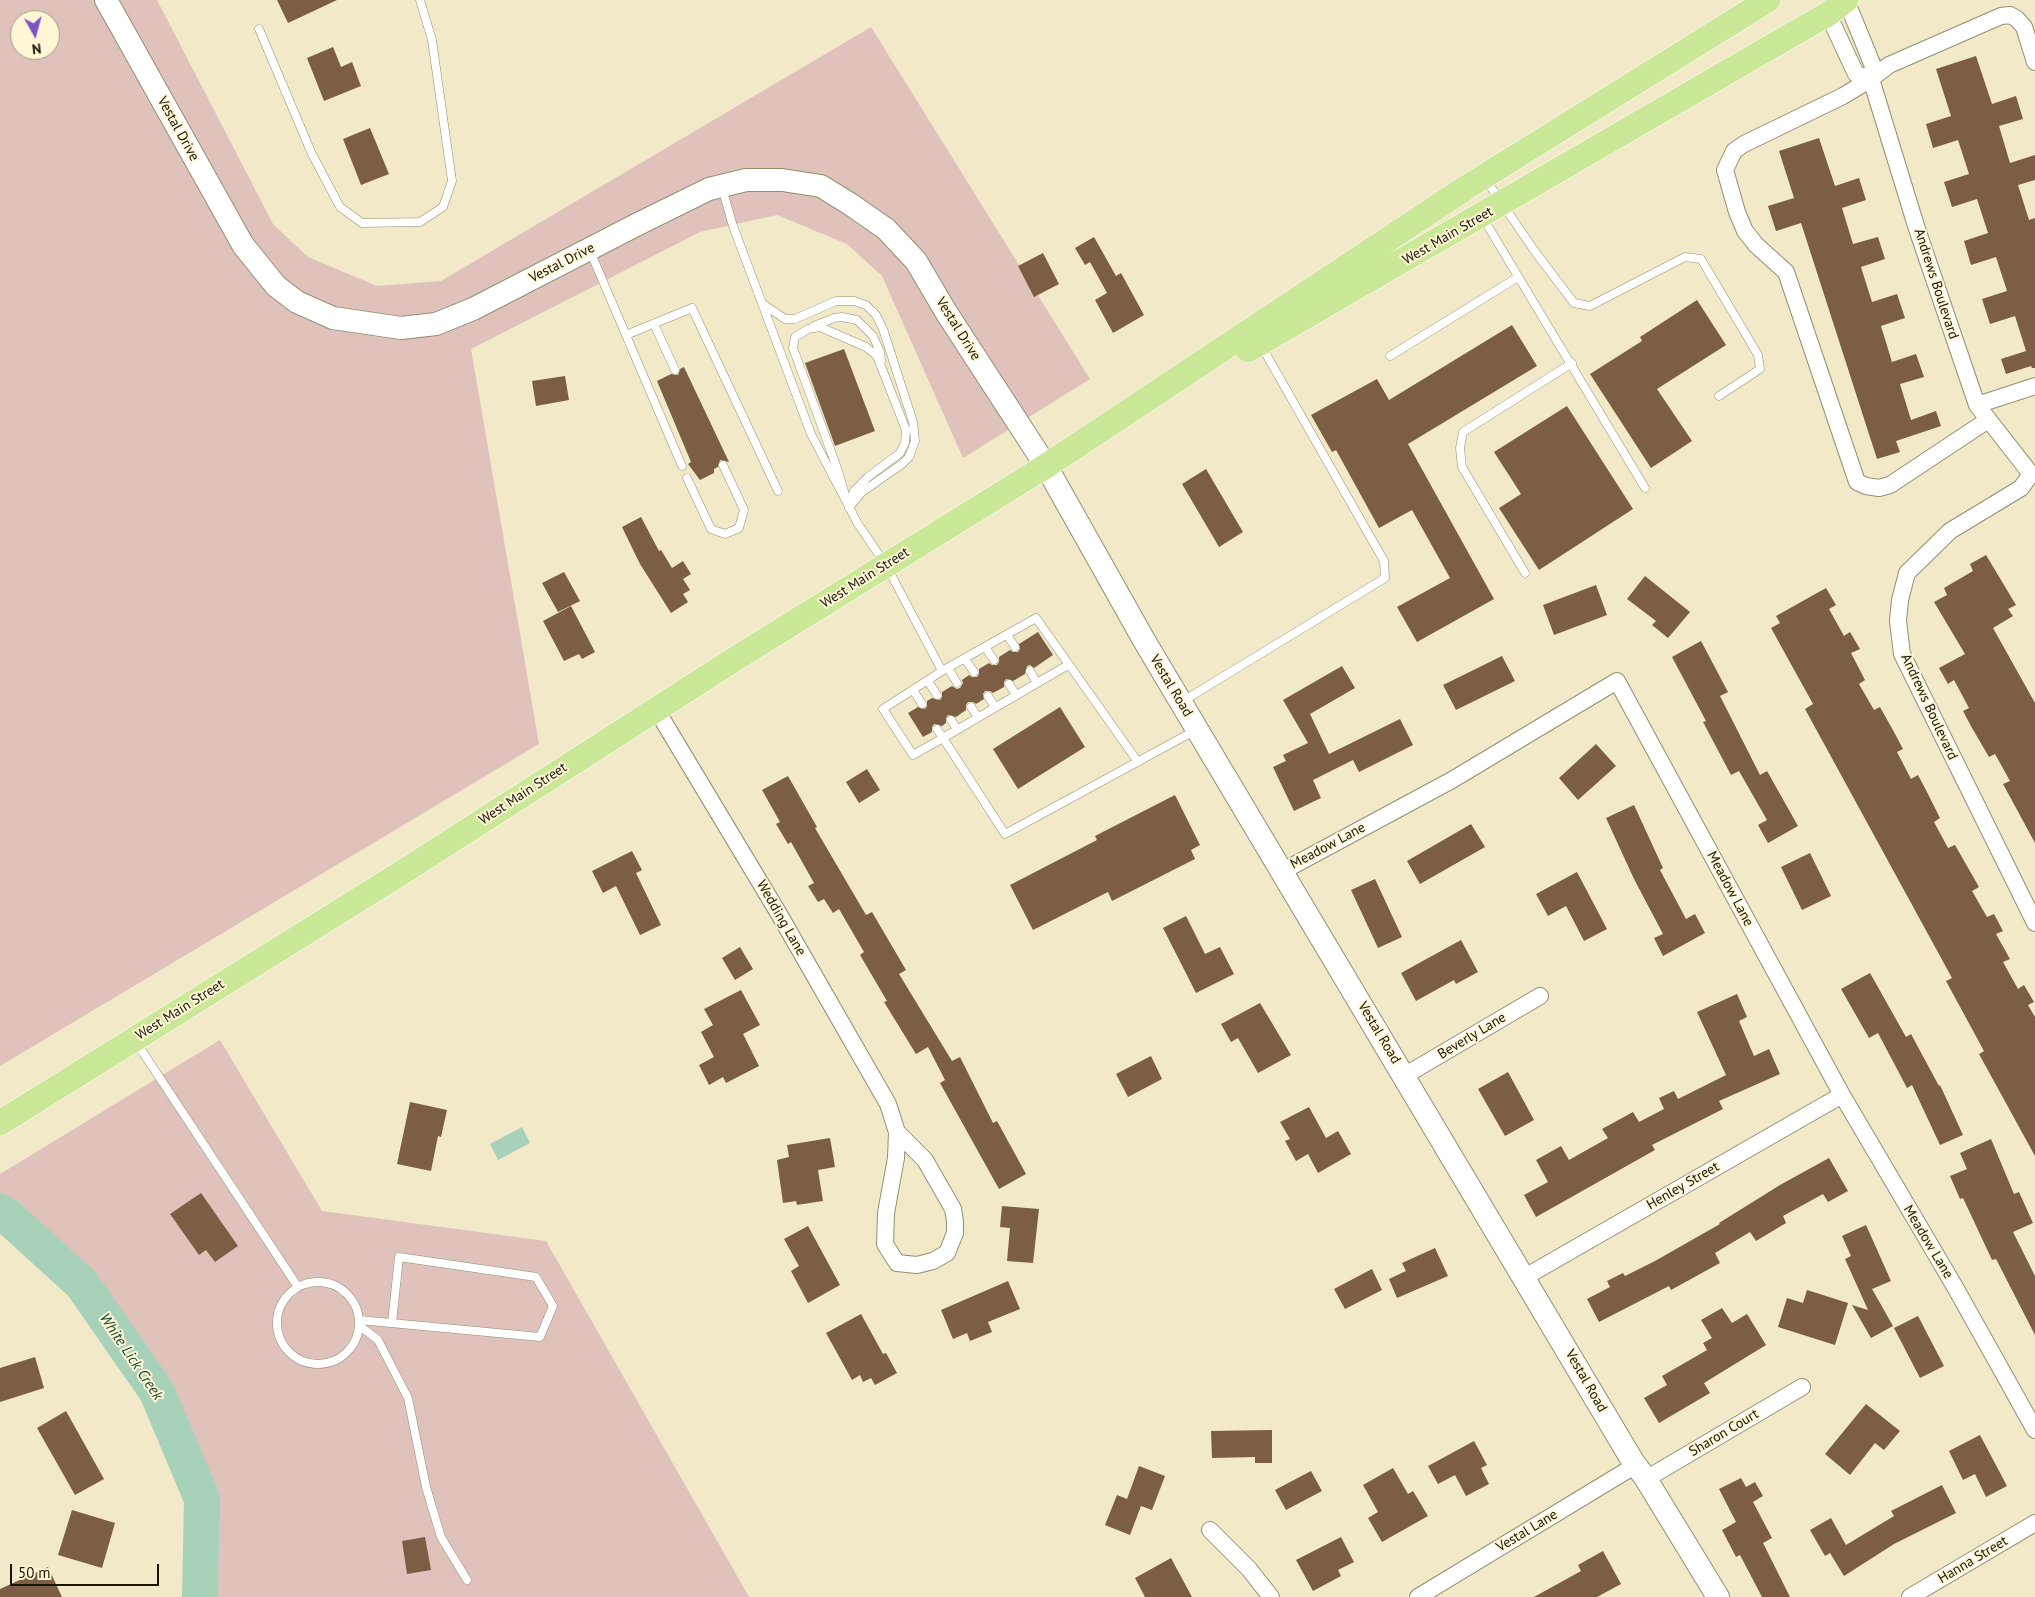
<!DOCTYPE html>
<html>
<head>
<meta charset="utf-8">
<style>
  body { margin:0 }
  #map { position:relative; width:2035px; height:1597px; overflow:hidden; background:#f1e9c8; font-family:"PT Sans",sans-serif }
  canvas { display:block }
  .north { position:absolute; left:10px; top:10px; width:50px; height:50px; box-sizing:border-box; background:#fef6d5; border:1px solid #a29c83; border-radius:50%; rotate:173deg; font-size:14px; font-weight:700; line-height:20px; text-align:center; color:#181509 }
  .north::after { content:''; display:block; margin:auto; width:18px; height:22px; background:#8052ca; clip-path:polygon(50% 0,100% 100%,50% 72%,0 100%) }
  .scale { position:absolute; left:10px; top:1564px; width:149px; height:22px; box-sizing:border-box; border:2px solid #181509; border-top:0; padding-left:6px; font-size:15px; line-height:18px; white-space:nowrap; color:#181509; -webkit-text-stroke:4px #fef6d5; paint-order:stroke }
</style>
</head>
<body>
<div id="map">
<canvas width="2035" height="1597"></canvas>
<div class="north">N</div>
<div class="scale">50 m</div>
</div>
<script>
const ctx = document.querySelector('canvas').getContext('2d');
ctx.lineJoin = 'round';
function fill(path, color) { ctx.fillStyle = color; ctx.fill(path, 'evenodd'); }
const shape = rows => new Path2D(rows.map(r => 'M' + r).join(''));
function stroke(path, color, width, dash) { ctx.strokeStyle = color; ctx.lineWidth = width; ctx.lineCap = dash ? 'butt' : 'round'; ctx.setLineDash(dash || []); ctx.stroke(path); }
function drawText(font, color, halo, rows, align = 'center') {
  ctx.font = font + ' "PT Sans",sans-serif'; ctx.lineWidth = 4; ctx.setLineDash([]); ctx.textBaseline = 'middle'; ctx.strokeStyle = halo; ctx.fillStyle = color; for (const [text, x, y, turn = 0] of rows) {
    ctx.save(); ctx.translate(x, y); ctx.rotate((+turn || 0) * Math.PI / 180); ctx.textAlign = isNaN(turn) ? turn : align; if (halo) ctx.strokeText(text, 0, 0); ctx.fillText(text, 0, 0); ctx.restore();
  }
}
fill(shape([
  [0,0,157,0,273,224,308,257,377,286,441,281,871,27,1090,379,963,458,882,276,847,244,777,215,700,232,471,349,539,744,0,1066],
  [20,20,50,20,50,50,20,50],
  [220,1040,322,1211,546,1241,749,1597,200,1597,202,1499,157,1392,82,1284,6,1215,0,1212,0,1174]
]), '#e0c2bc');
fill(shape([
  [522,1127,530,1143,498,1160,490,1144]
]), '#a8d1b9');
stroke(shape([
  [0,1212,6,1215,82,1284,157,1392,202,1499,200,1597]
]), '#a8d1b9', 36);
fill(shape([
  [277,0,337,0,288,23],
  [333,47,341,67,352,62,361,86,324,101,307,58],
  [1976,56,1992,104,2016,96,2023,119,1999,126,2010,163,2035,155,2035,180,2018,185,2029,220,2035,218,2035,368,2032,368,2031,366,2006,374,2001,359,2026,351,2015,316,1990,324,1982,299,2007,291,1996,257,1971,265,1964,241,1988,233,1977,199,1952,207,1944,182,1969,174,1958,140,1933,148,1926,124,1951,116,1936,69],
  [370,128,389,174,361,185,343,139],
  [1819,138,1835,186,1859,178,1866,200,1842,208,1853,244,1878,237,1885,259,1861,267,1872,302,1897,294,1905,318,1881,326,1892,362,1916,354,1924,377,1900,384,1911,420,1936,411,1941,426,1896,441,1900,452,1877,459,1801,223,1776,231,1768,206,1794,198,1779,151],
  [1094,237,1116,276,1121,273,1144,315,1113,333,1095,300,1107,293,1090,262,1085,265,1075,248],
  [1043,253,1059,284,1034,297,1018,266],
  [1697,300,1726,345,1657,389,1692,441,1651,468,1590,374,1642,341,1640,337],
  [1512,325,1537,366,1408,444,1494,599,1417,642,1397,607,1450,578,1412,510,1379,528,1336,450,1332,452,1311,415,1377,379,1389,400],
  [844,349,875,431,835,446,805,363],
  [684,367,729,462,720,460,718,467,714,469,714,473,700,480,688,464,691,462,657,381,671,374,678,375,680,369],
  [565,376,569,400,536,406,532,381],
  [1567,406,1633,509,1539,570,1499,508,1521,494,1494,452],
  [1206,469,1243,532,1219,547,1182,484],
  [641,517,659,551,661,550,672,568,683,561,691,574,683,579,690,590,683,594,688,602,671,613,640,564,622,527],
  [1986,555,2016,605,2008,609,2013,616,1993,628,2035,703,2035,843,2003,784,2010,781,1995,754,1989,757,1972,728,1963,711,1969,708,1954,680,1948,684,1939,668,1965,654,1934,602,1947,595,1944,588,1973,571,1970,564],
  [564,572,580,601,558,612,542,583],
  [1645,576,1690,612,1668,638,1652,625,1656,621,1627,599],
  [1596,585,1607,615,1554,635,1543,605],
  [1826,588,1836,605,1829,609,1844,636,1850,632,1860,649,1851,653,1865,680,1859,684,1874,710,1880,707,1894,732,1903,749,1897,752,1911,779,1918,775,1927,792,1940,818,1934,822,1948,848,1955,845,1979,887,1972,891,1987,917,1994,914,2003,931,1996,934,2010,959,2003,962,2018,989,2024,985,2034,1002,2028,1005,2035,1017,2035,1156,1979,1054,1984,1051,1946,981,1952,978,1805,709,1813,704,1771,628,1780,623,1776,616],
  [571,606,595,652,582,659,579,654,564,661,543,621],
  [1038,632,1053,655,1034,668,1030,665,1027,666,1025,674,1013,681,1006,679,1004,682,1004,687,993,693,990,691,985,691,983,694,984,699,976,704,973,702,968,702,966,705,966,710,956,717,948,715,946,718,946,723,942,726,934,724,932,727,932,732,923,737,908,713,918,707,925,709,927,706,927,701,932,698,940,700,942,697,942,692,952,686,957,689,960,688,963,683,962,680,969,675,972,677,977,677,979,674,979,669,989,663,992,665,997,665,999,662,999,657,1010,650,1013,652,1018,652,1020,649,1019,644],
  [1701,641,1728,692,1720,696,1760,775,1767,771,1798,826,1768,843,1758,825,1767,820,1739,771,1731,775,1703,722,1706,721,1672,657],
  [1502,656,1515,681,1456,710,1443,685],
  [1342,666,1355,688,1310,714,1329,754,1400,719,1413,745,1359,772,1353,760,1313,780,1321,798,1294,811,1273,767,1286,761,1283,755,1308,743,1283,700],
  [1060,707,1085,747,1018,789,993,749],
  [1596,744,1616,766,1578,800,1559,778],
  [867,769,880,790,859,803,846,782],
  [788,776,817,827,815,828,866,915,872,912,906,970,899,974,952,1061,960,1057,993,1123,997,1121,1026,1174,999,1189,940,1083,945,1080,928,1047,916,1054,884,1002,887,1001,860,955,864,952,839,909,833,913,824,899,818,902,808,886,814,883,791,842,788,844,776,824,780,822,762,790],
  [1175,795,1200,845,1191,850,1195,859,1112,901,1108,892,1033,930,1010,885,1097,840,1095,836],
  [1634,805,1663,868,1660,870,1686,919,1695,914,1705,933,1663,956,1654,938,1663,934,1634,879,1606,818],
  [1471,824,1485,847,1420,884,1407,861],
  [632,851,642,870,636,873,661,925,640,935,616,886,603,893,592,871],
  [1810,853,1831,896,1802,910,1781,867],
  [1577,872,1607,929,1584,941,1566,906,1548,916,1536,894],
  [1375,879,1402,937,1378,948,1351,890],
  [1186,916,1205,954,1220,947,1234,974,1196,993,1163,928],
  [1461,940,1478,972,1456,984,1454,980,1416,1001,1401,973],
  [740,947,753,969,735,980,722,958],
  [1870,973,1906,1037,1911,1034,1939,1086,1940,1085,1963,1135,1940,1145,1912,1085,1907,1088,1878,1033,1869,1038,1841,989],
  [741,990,760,1025,743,1034,759,1066,726,1083,723,1077,709,1085,699,1065,714,1057,701,1032,713,1025,704,1009],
  [1737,994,1747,1017,1739,1021,1754,1056,1769,1049,1780,1074,1719,1101,1723,1109,1652,1145,1655,1150,1536,1217,1524,1195,1548,1182,1536,1160,1561,1146,1569,1160,1608,1138,1602,1129,1633,1112,1639,1122,1664,1109,1659,1098,1674,1091,1678,1099,1726,1075,1697,1012],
  [1260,1003,1291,1055,1258,1073,1238,1038,1231,1042,1221,1024],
  [1151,1056,1162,1079,1128,1097,1116,1074],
  [1508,1072,1534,1120,1505,1136,1478,1089],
  [410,1102,447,1110,441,1137,438,1136,431,1171,397,1164],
  [1309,1107,1326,1138,1338,1131,1351,1154,1318,1173,1308,1154,1296,1161,1285,1141,1290,1139,1280,1122],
  [830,1138,835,1167,818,1170,823,1201,797,1205,796,1201,783,1203,777,1160,789,1157,787,1145],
  [1991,1139,2014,1194,2019,1192,2033,1223,2013,1232,2035,1276,2035,1335,1996,1259,1992,1260,1963,1198,1960,1199,1950,1176,1967,1169,1960,1153],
  [1829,1158,1848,1191,1828,1202,1823,1194,1783,1216,1786,1223,1756,1241,1750,1232,1715,1253,1720,1263,1671,1290,1669,1286,1599,1322,1587,1299,1610,1287,1607,1281,1623,1273,1625,1276,1655,1261,1720,1224,1719,1223,1780,1185],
  [201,1193,238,1246,215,1262,206,1250,199,1255,170,1214],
  [1002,1206,1039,1209,1033,1263,1007,1261,1010,1228,1000,1227],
  [1866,1225,1891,1281,1872,1289,1893,1326,1871,1338,1852,1305,1868,1310,1845,1259,1851,1256,1842,1236],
  [808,1226,840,1285,808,1303,791,1271,799,1266,784,1239],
  [1435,1248,1448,1276,1397,1298,1389,1279,1406,1271,1402,1263],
  [1372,1269,1382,1290,1345,1309,1334,1289],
  [1008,1281,1020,1309,988,1322,992,1332,970,1341,967,1333,953,1339,941,1310],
  [1807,1290,1848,1303,1835,1345,1778,1327,1787,1298,1803,1303],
  [1722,1308,1732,1323,1747,1314,1766,1345,1704,1383,1710,1393,1659,1423,1644,1398,1667,1385,1662,1376,1707,1350,1703,1343,1712,1338,1701,1320],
  [861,1314,883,1354,886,1353,897,1373,875,1385,871,1378,863,1382,860,1375,852,1380,826,1333],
  [1918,1316,1944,1366,1920,1378,1894,1328],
  [35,1357,44,1388,0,1402,0,1368],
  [1866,1404,1900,1431,1884,1450,1875,1443,1850,1475,1825,1454],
  [66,1411,104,1479,75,1495,37,1428],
  [1272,1430,1272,1463,1255,1463,1255,1457,1212,1458,1211,1431],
  [1980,1435,2007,1486,1986,1497,1975,1474,1963,1480,1949,1451],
  [1474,1441,1487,1465,1481,1468,1489,1484,1466,1496,1455,1475,1438,1484,1428,1466],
  [1139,1466,1165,1476,1152,1510,1141,1506,1130,1535,1105,1525,1117,1495,1127,1499],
  [1393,1468,1408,1494,1413,1491,1428,1516,1382,1542,1368,1518,1378,1512,1363,1485],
  [1311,1471,1322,1491,1286,1510,1275,1490],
  [1741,1478,1746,1487,1755,1482,1763,1496,1753,1502,1772,1538,1763,1543,1790,1597,1762,1597,1740,1555,1736,1557,1722,1530,1736,1522,1719,1489],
  [1942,1485,1956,1513,1894,1544,1844,1576,1830,1553,1825,1556,1810,1530,1831,1518,1846,1545,1894,1516,1891,1511],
  [72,1510,115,1523,102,1568,58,1555],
  [425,1537,431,1570,407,1574,402,1541],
  [1341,1537,1354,1562,1338,1570,1341,1576,1313,1591,1296,1560],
  [1603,1551,1621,1584,1597,1597,1534,1597,1581,1571,1578,1565],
  [1171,1558,1192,1597,1145,1597,1135,1578],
  [48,1567,62,1597,0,1597,0,1589]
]), '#7b5e43');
const lane = shape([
  [259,29,312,154,340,207,362,223,420,222,443,207,452,181,432,40,420,0],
  [1486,180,1536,253,1574,303,1590,306,1685,257,1701,259,1758,355,1760,369,1719,396],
  [722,188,733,226,811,434,858,524,886,565,942,671],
  [1483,218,1645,488],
  [590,251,682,466],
  [763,304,785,319,795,319,836,301,854,301,866,305,876,315,883,329,913,422,915,441,909,457,902,464,862,492,852,504],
  [654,324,675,370],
  [814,326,834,318,842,317,857,320,873,336,880,352,881,361],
  [820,327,866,347,877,356,906,430,905,443,900,453,868,477,854,491,849,508,837,468,793,348,795,337,808,329,820,327],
  [626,335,692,308,778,491],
  [1390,356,1518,277],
  [687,478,711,529,725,534,739,528,744,510,723,465],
  [1525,573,1462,467,1460,448,1463,432,1572,363],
  [1007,635,1015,647],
  [985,647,994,660],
  [965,659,974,672],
  [948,668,957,683],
  [1030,671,1037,683],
  [928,681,937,695],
  [1009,684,1016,695],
  [913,690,922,704],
  [988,696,995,707],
  [1183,701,1385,578,1384,561,1262,347],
  [971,707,978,717],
  [951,720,957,729],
  [937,729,943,738,1068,665],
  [1138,762,1036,618,942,671,883,709,913,755,943,738,1005,834,1196,730],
  [136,1042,298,1287],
  '277 1323a41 41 0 1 1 82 0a41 41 0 1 1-82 0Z',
  [359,1320,540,1337,553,1306,536,1277,399,1257,392,1323],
  [360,1326,378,1340,408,1398,426,1487,441,1537,467,1580]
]);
const street = shape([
  [1846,0,1873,66,1871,79,1917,229,1977,405,2031,474,2035,475],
  [1828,14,1856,74,1871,79],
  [1977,405,2035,386],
  [1988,420,1890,485,1879,488,1866,486,1857,482,1786,272,1756,245,1745,231,1737,212,1725,170,1734,151,1744,144,1843,96,1871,79,1889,65,2001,16,2010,15,2017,19,2024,27,2035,62],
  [2031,474,2021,488,1950,531,1907,573,1900,600,1898,621,1902,654,2035,923],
  [656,709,779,914,888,1104,897,1132],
  [1283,871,1452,780,1617,681,1842,1095,1955,1287,2035,1430],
  [1404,1076,1540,996],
  [897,1132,925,1160,953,1209,955,1221,955,1233,947,1253,933,1261,917,1265,897,1263,885,1244,886,1213,896,1158,897,1132],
  [1525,1277,1842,1095],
  [1646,1479,1802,1387],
  [1210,1530,1249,1569,1271,1597],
  [1418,1597,1636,1465],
  [1910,1597,2035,1523]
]);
const secondary = shape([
  [106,0,243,245,276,286,297,302,333,318,401,328,436,324,473,309,638,224,709,189,746,180,782,180,821,186,850,204,886,229,916,261,946,312,1046,466,1145,642,1632,1460,1646,1479,1718,1597]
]);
const primary = shape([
  [1248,350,1767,49,1828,14,1846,0],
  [0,1123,398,875,738,657,1046,466,1467,187,1768,0]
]);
stroke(lane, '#958e6f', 9);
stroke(street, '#958e6f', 18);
stroke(secondary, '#958e6f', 24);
stroke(primary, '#fff', 26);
stroke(lane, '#fff', 8);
stroke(street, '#fff', 16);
stroke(secondary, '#fff', 22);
stroke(primary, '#cbe899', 25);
drawText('14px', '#181509', '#fef6d5', [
  ["Vestal Drive",178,129,61],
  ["West Main Street",1448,236,-30],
  ["Vestal Drive",562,263,-27],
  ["Andrews Boulevard",1936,284,72],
  ["Vestal Drive",958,329,58],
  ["West Main Street",865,578,-32],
  ["Vestal Road",1171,686,59],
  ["Andrews Boulevard",1929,707,65],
  ["West Main Street",523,794,-33],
  ["Meadow Lane",1328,846,-28],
  ["Meadow Lane",1730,889,62],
  ["Wedding Lane",781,918,60],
  ["West Main Street",180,1010,-32],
  ["Vestal Road",1379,1033,59],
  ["Beverly Lane",1472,1036,-31],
  ["Henley Street",1683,1186,-30],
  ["Meadow Lane",1928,1242,59],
  ["Vestal Road",1586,1381,60],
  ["Sharon Court",1724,1433,-31],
  ["Vestal Lane",1527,1531,-31],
  ["Hanna Street",1973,1560,-31]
]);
drawText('italic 15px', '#13452d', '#fef6d5', [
  ["White Lick Creek",131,1357,56]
]);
</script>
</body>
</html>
